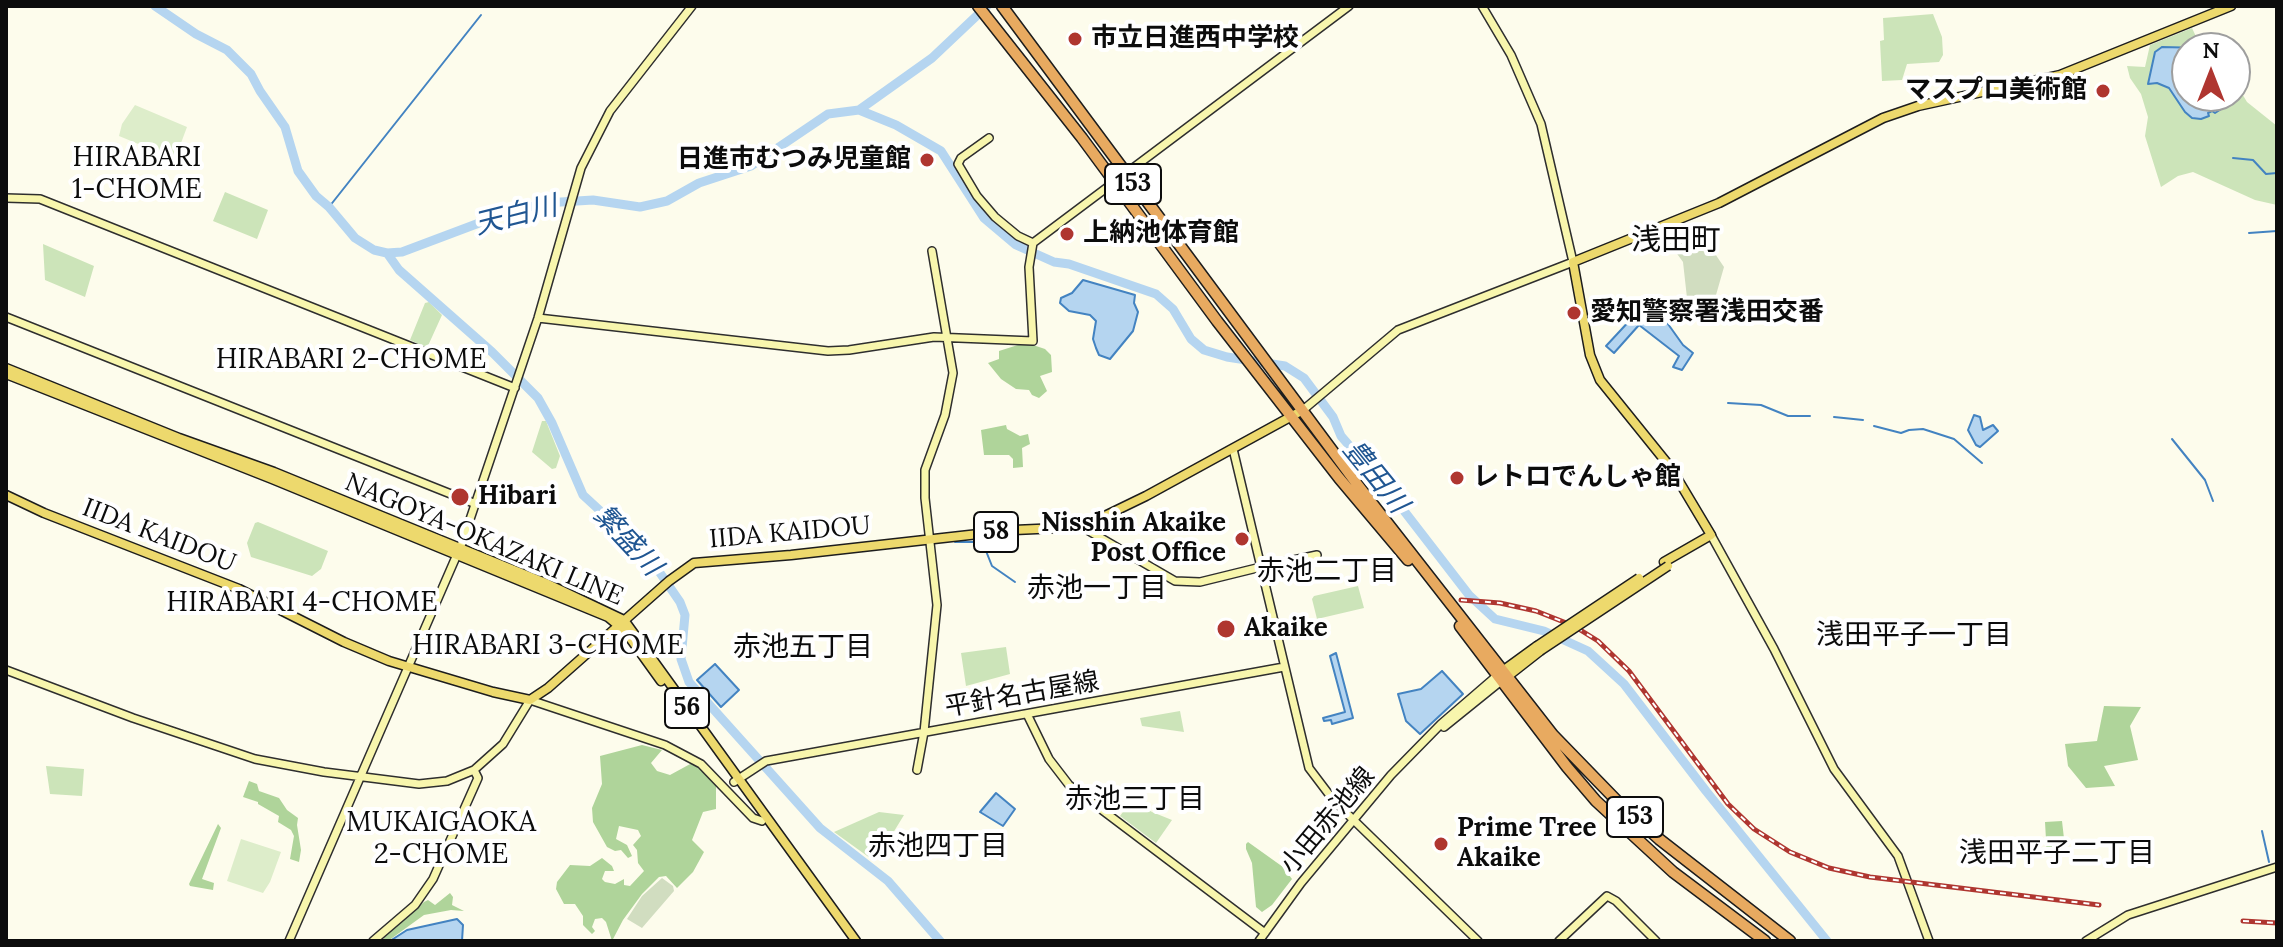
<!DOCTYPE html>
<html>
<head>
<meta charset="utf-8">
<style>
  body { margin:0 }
  #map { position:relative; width:2283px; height:947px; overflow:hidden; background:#fdfcec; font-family:Lora,serif }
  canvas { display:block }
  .frame { position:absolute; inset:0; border:8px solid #0c0c0c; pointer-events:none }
  .north { position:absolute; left:2171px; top:32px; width:80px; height:80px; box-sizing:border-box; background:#fff; border:2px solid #9e9e9e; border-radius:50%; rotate:0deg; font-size:22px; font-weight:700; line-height:32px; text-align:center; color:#0c0c0c }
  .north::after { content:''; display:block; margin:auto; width:28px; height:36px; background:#af3630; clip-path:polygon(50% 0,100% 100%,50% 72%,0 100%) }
</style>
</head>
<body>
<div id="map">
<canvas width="2283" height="947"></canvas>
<div class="frame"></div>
<div class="north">N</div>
</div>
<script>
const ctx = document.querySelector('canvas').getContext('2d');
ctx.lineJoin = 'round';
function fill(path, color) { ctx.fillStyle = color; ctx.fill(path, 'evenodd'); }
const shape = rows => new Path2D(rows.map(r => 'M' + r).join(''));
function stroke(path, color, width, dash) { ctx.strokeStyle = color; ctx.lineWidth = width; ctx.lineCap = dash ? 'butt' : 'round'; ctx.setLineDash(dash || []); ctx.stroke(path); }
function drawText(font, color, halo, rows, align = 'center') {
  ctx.font = font + ' Lora,"Noto Sans JP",serif'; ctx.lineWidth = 8; ctx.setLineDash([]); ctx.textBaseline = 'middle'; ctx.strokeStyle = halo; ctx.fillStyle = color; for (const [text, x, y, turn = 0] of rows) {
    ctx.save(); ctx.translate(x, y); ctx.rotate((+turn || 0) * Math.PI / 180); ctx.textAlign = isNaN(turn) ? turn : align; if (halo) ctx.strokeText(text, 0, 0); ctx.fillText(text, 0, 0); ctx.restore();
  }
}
fill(shape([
  [1933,14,1942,37,1943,55,1939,62,1907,64,1902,80,1882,81,1880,41,1884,40,1883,18],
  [2192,28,2199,43,2211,48,2187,48,2187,96,2235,96,2235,82,2247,102,2277,126,2277,205,2255,200,2193,172,2178,176,2161,187,2145,136,2148,117,2141,94,2130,78,2127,66,2145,67,2150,45],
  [225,192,268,210,257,239,213,221],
  [43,244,94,266,85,297,45,280],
  [429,302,442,315,427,348,410,340,425,303],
  [542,421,546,421,560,456,556,468,552,469,532,452],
  [258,522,328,551,321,569,312,576,251,557,247,543,255,523],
  [1358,586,1364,608,1317,619,1312,599,1314,596],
  [1006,647,1010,674,966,686,961,653],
  [1180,711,1184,732,1142,726,1140,718],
  [46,766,84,769,82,796,50,794],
  [1133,798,1152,812,1172,820,1156,843,1120,816],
  [879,812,904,815,893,833,870,858,834,832]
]), '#cce4b9');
fill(shape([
  [1021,344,1033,345,1045,349,1051,355,1052,372,1040,376,1047,391,1039,398,1032,395,1029,390,1016,389,1001,379,988,363,999,359,999,351],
  [1006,425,1007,429,1020,436,1028,434,1030,444,1022,448,1023,467,1013,468,1013,459,1009,455,984,455,981,430],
  [2104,706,2141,707,2130,726,2138,760,2104,766,2115,786,2086,788,2068,766,2065,744,2097,741],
  [642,745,662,750,651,763,657,771,670,775,692,763,716,783,716,809,703,812,692,840,704,852,693,872,677,888,666,876,659,877,642,894,623,920,612,941,606,922,602,918,595,919,592,927,595,931,592,934,583,925,583,916,575,904,564,904,556,889,557,882,570,865,590,866,602,858,612,866,614,871,605,871,602,879,605,882,615,884,624,879,624,885,630,886,644,871,638,863,637,850,633,845,641,836,638,830,619,826,616,839,627,845,632,856,628,858,621,850,615,851,607,847,593,822,592,808,602,784,600,756],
  [249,781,257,784,259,791,279,798,287,810,298,818,297,825,301,850,299,862,290,859,294,836,291,830,278,822,279,816,258,804,258,802,243,797],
  [2062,821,2066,856,2047,857,2045,822],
  [218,824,221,828,202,879,214,883,213,890,190,886,189,884],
  [1248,842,1283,867,1292,879,1272,905,1262,912,1256,907,1252,863,1246,849,1246,844],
  [450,893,453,897,452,905,464,911,451,910,424,915,388,941,383,941,385,935,424,902,428,900,435,905]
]), '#afd49a');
fill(shape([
  [1705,239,1724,267,1714,302,1687,298,1683,262,1667,240],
  [662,878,673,886,674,891,642,928,627,919,642,896]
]), '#d1ddc0');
fill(shape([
  [135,105,187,127,175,159,119,136,122,124],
  [241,839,281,852,270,882,263,893,227,881]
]), '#ddedca');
const water = shape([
  [2162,47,2204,48,2187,48,2187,96,2225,96,2228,100,2226,106,2215,113,2212,111,2208,113,2209,116,2201,119,2192,118,2185,112,2169,88,2157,83,2148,84,2155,52,2162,47],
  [1083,280,1135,295,1134,303,1138,312,1133,331,1110,359,1099,355,1096,348,1093,339,1096,321,1090,315,1069,311,1060,303,1061,298,1072,293,1083,280],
  [1646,303,1658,310,1683,345,1693,353,1682,370,1673,367,1679,356,1639,325,1614,353,1606,346,1646,303],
  [1974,415,1980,417,1983,430,1993,425,1998,431,1980,447,1976,445,1968,430,1974,415],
  [1336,653,1353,718,1332,724,1331,720,1324,721,1323,718,1345,712,1330,656,1336,653],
  [715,664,739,690,721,707,697,680,715,664],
  [1442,671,1463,694,1420,734,1406,721,1398,694,1421,689,1442,671],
  [996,793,1015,809,1003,826,980,812,996,793],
  [457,919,463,925,462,941,390,941,407,930,457,919]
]);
fill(water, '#b5d5f0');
stroke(water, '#4383c1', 2);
stroke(shape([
  [2233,158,2253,160,2266,174,2277,173],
  [329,207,481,15],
  [2249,233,2277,231],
  [1728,403,1761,405,1788,416,1810,416],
  [1834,417,1863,420],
  [1874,426,1901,433,1909,430,1923,429,1954,439,1982,463],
  [2172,439,2205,480,2213,501],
  [954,539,955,542,977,542,984,546,992,566,1015,582],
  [2262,831,2269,862]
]), '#4383c1', 2);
stroke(shape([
  [155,6,196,34,227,50,251,74,260,91,285,127,298,171,316,196,329,207,355,238,374,250,387,253,402,252,503,214,545,203,593,200,640,207,667,201,699,183,751,166,828,114,859,110,932,58,987,6],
  [859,110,896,125,941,151,984,218,1016,245,1054,262,1069,264,1156,294,1173,309,1191,339,1204,350,1227,357,1285,366,1304,378,1333,417,1341,436,1391,494,1469,595,1495,619,1544,631,1588,651,1624,684,1706,791,1827,941],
  [387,253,399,270,492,352,538,398,552,423,583,495,647,554,680,602,685,615,681,659,689,682,820,828,888,881,940,941]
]), '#b5d5f0', 9);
const secondary = shape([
  [989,138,961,158,958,164,977,196,995,217,1018,236,1033,243],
  [6,198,40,199,515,388],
  [6,317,476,504],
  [538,318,828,351,849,350,934,337,1033,341,1029,267,1033,243,1349,6],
  [1303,410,1398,330,1573,262,1541,124,1511,55,1482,6],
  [1233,449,1261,567,1317,555],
  [1082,527,1175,581,1200,582,1261,567,1309,768,1334,801,1478,941],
  [1711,535,1774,649,1834,769,1898,856,1929,941],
  [6,670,133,718,255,759,324,772,419,784,447,781,474,770,503,744,530,700,665,745,701,764,753,818,762,821],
  [1027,714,1049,759,1069,785,1265,933],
  [1444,727,1501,681],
  [917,770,924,732,937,605,925,498,925,470,945,415,953,373,932,251],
  [734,782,766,761,1284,667],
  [289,941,462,543,538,318,581,168,610,111,692,6],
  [373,941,415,905,433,879,478,778,474,770],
  [1259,941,1301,883,1391,775,1441,724,1499,674],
  [1559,941,1607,896,1616,901,1656,941],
  [2086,941,2128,915,2277,867]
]);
const primary = shape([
  [6,368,179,438,274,472,548,584,624,620,856,941],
  [6,374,272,479,608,617,625,631,661,681],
  [6,495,44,513,239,589,344,642,389,661,493,692,530,700,548,688,669,581,694,563,791,555,1014,530,1082,527,1146,496,1303,410],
  [1664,562,1711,535,1671,468,1600,380,1590,355,1573,262,1719,203,1883,118,1918,106,2060,75,2231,6],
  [1504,670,1537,646],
  [1503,680,1540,651]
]);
const highway = shape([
  [978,6,1082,138,1217,321,1339,478,1408,560],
  [1002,6,1357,484,1553,735,1620,804,1659,839,1790,941],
  [1460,626,1567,767,1596,801,1673,872,1765,941]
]);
stroke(secondary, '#2e2e2e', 10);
stroke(primary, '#1d1d1d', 11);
stroke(highway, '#1d1d1d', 13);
stroke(secondary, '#f8f6ad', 7);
stroke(primary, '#edd96d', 8);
stroke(highway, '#e8aa60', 10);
const rail = shape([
  [1461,600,1500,603,1536,611,1574,626,1598,641,1629,671,1728,804,1754,829,1790,852,1829,868,1870,877,2099,905],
  [2243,921,2277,923]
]);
stroke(rail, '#af3630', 5);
stroke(rail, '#fff', 2, [6]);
const primaryBridge = shape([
  [1537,646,1639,578],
  [1540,651,1668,566]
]);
stroke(primaryBridge, '#1d1d1d', 11, []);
stroke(primaryBridge, '#edd96d', 8);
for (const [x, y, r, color] of [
  [1075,39,8,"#af3630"],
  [2103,91,8,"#af3630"],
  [927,160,8,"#af3630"],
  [1067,234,8,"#af3630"],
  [1574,313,8,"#af3630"],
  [1457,478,8,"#af3630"],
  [460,497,10,"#af3630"],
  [1242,539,8,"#af3630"],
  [1226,629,10,"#af3630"],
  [1441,844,8,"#af3630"]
]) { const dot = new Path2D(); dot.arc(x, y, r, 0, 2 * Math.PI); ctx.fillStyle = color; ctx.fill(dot); stroke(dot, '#fff', 3); }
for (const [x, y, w] of [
  [1133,184,56],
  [996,532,44],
  [687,708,44],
  [1635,817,56]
]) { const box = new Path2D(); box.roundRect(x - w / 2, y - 20, w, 40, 6); ctx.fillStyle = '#fff'; ctx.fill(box); stroke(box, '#0c0c0c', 2); }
drawText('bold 24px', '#0c0c0c', null, [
  ["153",1133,184],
  ["58",996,532],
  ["56",687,708],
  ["153",1635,817]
]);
drawText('bold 26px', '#0c0c0c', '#fff', [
  ["市立日進西中学校",1091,39],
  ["マスプロ美術館",2087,91,"right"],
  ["日進市むつみ児童館",911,160,"right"],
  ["上納池体育館",1083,234],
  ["愛知警察署浅田交番",1590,313],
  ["レトロでんしゃ館",1473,478],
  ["Hibari",478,497],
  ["Nisshin Akaike",1226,524,"right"],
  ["Post Office",1226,554,"right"],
  ["Akaike",1244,629],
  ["Prime Tree",1457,829],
  ["Akaike",1457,859]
], 'left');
drawText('26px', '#0c0c0c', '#fff', [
  ["IIDA KAIDOU",790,533,-5],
  ["IIDA KAIDOU",159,536,21],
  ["NAGOYA-OKAZAKI LINE",484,540,23],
  ["平針名古屋線",1022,695,-10],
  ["小田赤池線",1328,821,-50]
]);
drawText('28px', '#0c0c0c', '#fff', [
  ["HIRABARI",137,158],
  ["1-CHOME",137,190],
  ["HIRABARI 2-CHOME",351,360],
  ["赤池二丁目",1327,572],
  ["赤池一丁目",1097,589],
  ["HIRABARI 4-CHOME",302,603],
  ["浅田平子一丁目",1914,636],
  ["HIRABARI 3-CHOME",548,646],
  ["赤池五丁目",803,648],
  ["赤池三丁目",1135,800],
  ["MUKAIGAOKA",441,823],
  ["2-CHOME",441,855],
  ["赤池四丁目",938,847],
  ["浅田平子二丁目",2057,854]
]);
drawText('italic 28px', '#205692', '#fff', [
  ["天白川",516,216,-14],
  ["豊田川",1375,477,51],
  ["繁盛川",627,541,47]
]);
drawText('30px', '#0c0c0c', '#fff', [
  ["浅田町",1676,241]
]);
</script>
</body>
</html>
